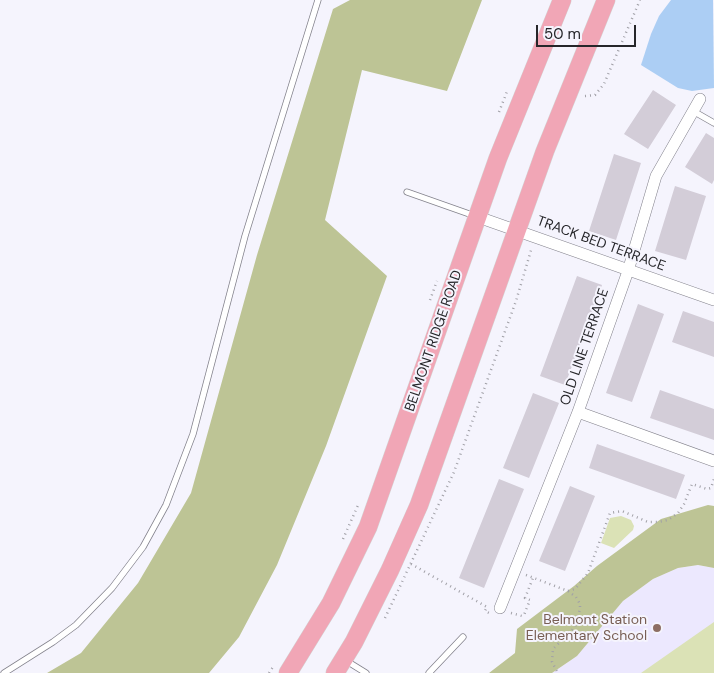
<!DOCTYPE html>
<html>
<head>
<meta charset="utf-8">
<style>
  body { margin:0 }
  #map { position:relative; width:714px; height:673px; overflow:hidden; background:#f5f4fd; font-family:"DM Sans",sans-serif }
  canvas { display:block }
  .scale { position:absolute; left:536px; top:25px; width:100px; height:22px; box-sizing:border-box; border:2px solid #26262a; border-top:0; padding-left:6px; font-size:15px; line-height:18px; white-space:nowrap; color:#26262a; -webkit-text-stroke:4px #f5f4fd; paint-order:stroke }
</style>
</head>
<body>
<div id="map">
<canvas width="714" height="673"></canvas>
<div class="scale">50 m</div>
</div>
<script>
const ctx = document.querySelector('canvas').getContext('2d');
ctx.lineJoin = 'round';
function fill(path, color) { ctx.fillStyle = color; ctx.fill(path, 'evenodd'); }
const shape = rows => new Path2D(rows.map(r => 'M' + r).join(''));
function stroke(path, color, width, dash) { ctx.strokeStyle = color; ctx.lineWidth = width; ctx.lineCap = dash ? 'butt' : 'round'; ctx.setLineDash(dash || []); ctx.stroke(path); }
function drawText(font, color, halo, rows, align = 'center') {
  ctx.font = font + ' "DM Sans",sans-serif'; ctx.lineWidth = 4; ctx.setLineDash([]); ctx.textBaseline = 'middle'; ctx.strokeStyle = halo; ctx.fillStyle = color; for (const [text, x, y, turn = 0] of rows) {
    ctx.save(); ctx.translate(x, y); ctx.rotate((+turn || 0) * Math.PI / 180); ctx.textAlign = isNaN(turn) ? turn : align; if (halo) ctx.strokeText(text, 0, 0); ctx.fillText(text, 0, 0); ctx.restore();
  }
}
fill(shape([
  [698,565,714,568,714,673,552,673,577,656,623,601,653,579,678,568]
]), '#ece8fe');
fill(shape([
  [621,516,631,520,634,526,633,530,614,548,601,543,610,518],
  [714,622,714,673,641,673]
]), '#dbe2b6');
fill(shape([
  [350,0,482,0,447,91,362,70,325,220,387,276,326,446,277,565,239,637,209,673,47,673,81,653,138,583,191,493,257,255,333,9],
  [708,505,714,506,714,568,698,565,678,568,653,579,623,601,577,656,552,673,489,673,515,653,517,629,574,586,597,566,661,519]
]), '#bdc495');
fill(shape([
  [671,0,713,0,714,88,692,91,678,88,641,65,651,34,659,16]
]), '#accef4');
fill(shape([
  [653,90,676,105,648,149,624,134],
  [706,133,714,138,714,180,712,184,685,167],
  [614,154,641,163,616,240,589,231],
  [675,186,706,196,686,260,655,251],
  [577,276,602,285,565,385,540,376],
  [638,304,664,314,632,402,606,393],
  [683,311,714,322,714,357,672,342],
  [660,390,714,409,714,440,650,418],
  [533,393,559,403,529,478,503,468],
  [597,444,685,475,676,499,589,468],
  [499,479,524,489,484,588,459,578],
  [570,486,595,496,565,571,539,561]
]), '#d3cdd8');
const lane = shape([
  [693,111,714,123],
  [407,192,475,216],
  [345,660,366,673],
  [4,673,53,642,76,625,112,588,143,547,166,505,193,434,245,236,318,0],
  [429,673,463,637]
]);
const street = shape([
  [478,217,714,300],
  [578,412,714,461],
  [500,608,578,412,628,271,656,176,700,99]
]);
const primary = shape([
  [288,673,331,603,368,527,498,158,562,0],
  [335,673,354,642,390,570,419,505,545,151,606,0]
]);
stroke(lane, '#83828c', 7);
stroke(street, '#83828c', 12);
stroke(primary, '#d4d4d4', 19);
stroke(shape([
  [585,96,595,95,604,84,640,0],
  [499,112,508,89],
  [430,300,437,281],
  [343,539,359,503],
  [411,564,487,607,485,611,489,613],
  [526,575,568,591,576,597,580,604,580,609,575,627,553,649,552,662,558,673],
  [568,591,575,589,588,573,610,513,622,511,648,522,658,522,668,520,678,513,684,504,692,484,707,489,711,488,714,479],
  [511,613,522,616,524,615,530,600,525,598,533,578],
  [385,618,454,472,516,301,532,247],
  [269,673,273,667]
]), '#a1a0a7', 2.5, [1, 4]);
stroke(lane, '#fff', 5.5);
stroke(street, '#fff', 11);
stroke(primary, '#f1a6b6', 18);
for (const [x, y, r, color] of [
  [657,628,5,"#8d6e63"]
]) { const dot = new Path2D(); dot.arc(x, y, r, 0, 2 * Math.PI); ctx.fillStyle = color; ctx.fill(dot); stroke(dot, '#f5f4fd', 2); }
drawText('14px', '#26262a', '#f5f4fd', [
  ["TRACK BED TERRACE",601,244,20],
  ["BELMONT RIDGE ROAD",434,341,-71],
  ["OLD LINE TERRACE",585,347,-71]
]);
drawText('14px', '#785e54', '#f5f4fd', [
  ["Belmont Station",647,620],
  ["Elementary School",647,636]
], 'right');
</script>
</body>
</html>
